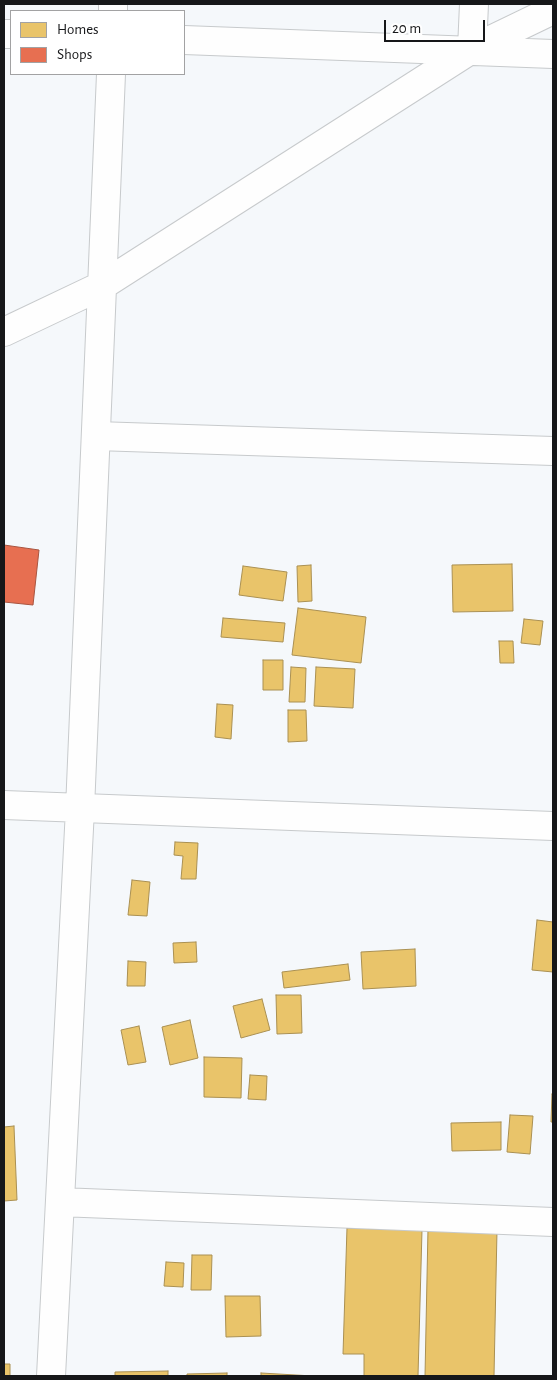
<!DOCTYPE html>
<html>
<head>
<meta charset="utf-8">
<style>
  body { margin:0 }
  #map { position:relative; width:557px; height:1380px; overflow:hidden; background:#f5f8fb; font-family:"Alegreya Sans",sans-serif }
  canvas { display:block }
  .frame { position:absolute; inset:0; border:5px solid #161719; pointer-events:none }
  .legend { position:absolute; left:10px; top:10px; width:175px; height:65px; box-sizing:border-box; background:#fff; border:1px solid #a2a2a3; margin:0; padding:6px 9px; list-style:none; font-size:15px; color:#161719 }
  .legend li { display:flex; align-items:center; gap:10px; height:25px }
  .legend b { width:25px; border:1px solid #a2a2a3 }
  .scale { position:absolute; left:384px; top:20px; width:101px; height:22px; box-sizing:border-box; border:2px solid #161719; border-top:0; padding-left:6px; font-size:15px; line-height:18px; white-space:nowrap; color:#161719; -webkit-text-stroke:4px #fff; paint-order:stroke }
</style>
</head>
<body>
<div id="map">
<canvas width="557" height="1380"></canvas>
<div class="frame"></div>
<ul class="legend">
<li><b style="height:14px;background:#e9c46a"></b>Homes</li>
<li><b style="height:14px;background:#e76f51"></b>Shops</li>
</ul>
<div class="scale">20 m</div>
</div>
<script>
const ctx = document.querySelector('canvas').getContext('2d');
ctx.lineJoin = 'round';
function fill(path, color) { ctx.fillStyle = color; ctx.fill(path, 'evenodd'); }
const shape = rows => new Path2D(rows.map(r => 'M' + r).join(''));
function stroke(path, color, width, dash) { ctx.strokeStyle = color; ctx.lineWidth = width; ctx.lineCap = dash ? 'butt' : 'round'; ctx.setLineDash(dash || []); ctx.stroke(path); }
const homes = shape([
  [512,564,513,611,453,612,452,565,512,564],
  [311,565,312,601,298,602,297,566,311,565],
  [243,566,287,572,283,601,239,595,243,566],
  [298,608,366,617,361,663,292,655,298,608],
  [223,618,285,623,283,642,221,637,223,618],
  [524,619,543,621,540,645,521,643,524,619],
  [499,641,513,641,514,663,500,663,499,641],
  [263,660,283,660,283,690,263,690,263,660],
  [291,667,306,668,305,702,289,702,291,667],
  [316,667,355,669,353,708,314,706,316,667],
  [217,704,233,705,231,739,215,737,217,704],
  [288,710,306,710,307,741,288,742,288,710],
  [175,842,198,843,196,879,181,879,183,856,174,855,175,842],
  [132,880,150,882,147,916,128,915,132,880],
  [537,920,553,922,553,972,532,970,537,920],
  [196,942,197,962,174,963,173,943,196,942],
  [415,949,416,986,363,989,361,952,415,949],
  [128,961,146,962,145,986,127,986,128,961],
  [348,964,350,980,284,988,282,972,348,964],
  [276,995,301,995,302,1033,277,1034,276,995],
  [262,999,270,1030,241,1038,233,1006,262,999],
  [190,1020,198,1058,170,1065,162,1027,190,1020],
  [139,1026,146,1062,128,1065,121,1030,139,1026],
  [204,1057,242,1058,241,1098,204,1097,204,1057],
  [250,1075,267,1076,266,1100,248,1099,250,1075],
  [552,1094,553,1094,553,1122,551,1122,552,1094],
  [510,1115,533,1116,530,1154,507,1152,510,1115],
  [501,1122,501,1150,452,1151,451,1123,501,1122],
  [14,1126,17,1200,4,1201,4,1127,14,1126],
  [347,1228,422,1230,418,1376,364,1376,364,1354,343,1354,347,1228],
  [428,1229,497,1230,494,1376,425,1376,428,1229],
  [192,1255,212,1255,211,1290,191,1290,192,1255],
  [166,1262,184,1263,183,1287,164,1286,166,1262],
  [225,1296,260,1296,261,1336,226,1337,225,1296],
  [4,1364,10,1364,10,1376,4,1376,4,1364],
  [168,1371,168,1376,115,1376,115,1372,168,1371],
  [227,1373,227,1376,187,1376,187,1374,227,1373],
  [261,1373,313,1376,261,1376,261,1373]
]);
fill(homes, '#e9c46a');
stroke(homes, '#aa9052', 1);
const shops = shape([
  [4,545,39,550,33,605,4,602,4,545]
]);
fill(shops, '#e76f51');
stroke(shops, '#a85540', 1);
const minor = shape([
  [113,11,113,4],
  [4,34,11,34],
  [184,40,553,54],
  [472,49,474,4],
  [4,332,103,285,472,49,553,10],
  [96,436,553,451],
  [4,805,553,826],
  [60,1202,553,1222],
  [51,1376,80,809,111,74]
]);
stroke(minor, '#c7cacc', 30);
stroke(minor, '#fefefe', 28);
</script>
</body>
</html>
